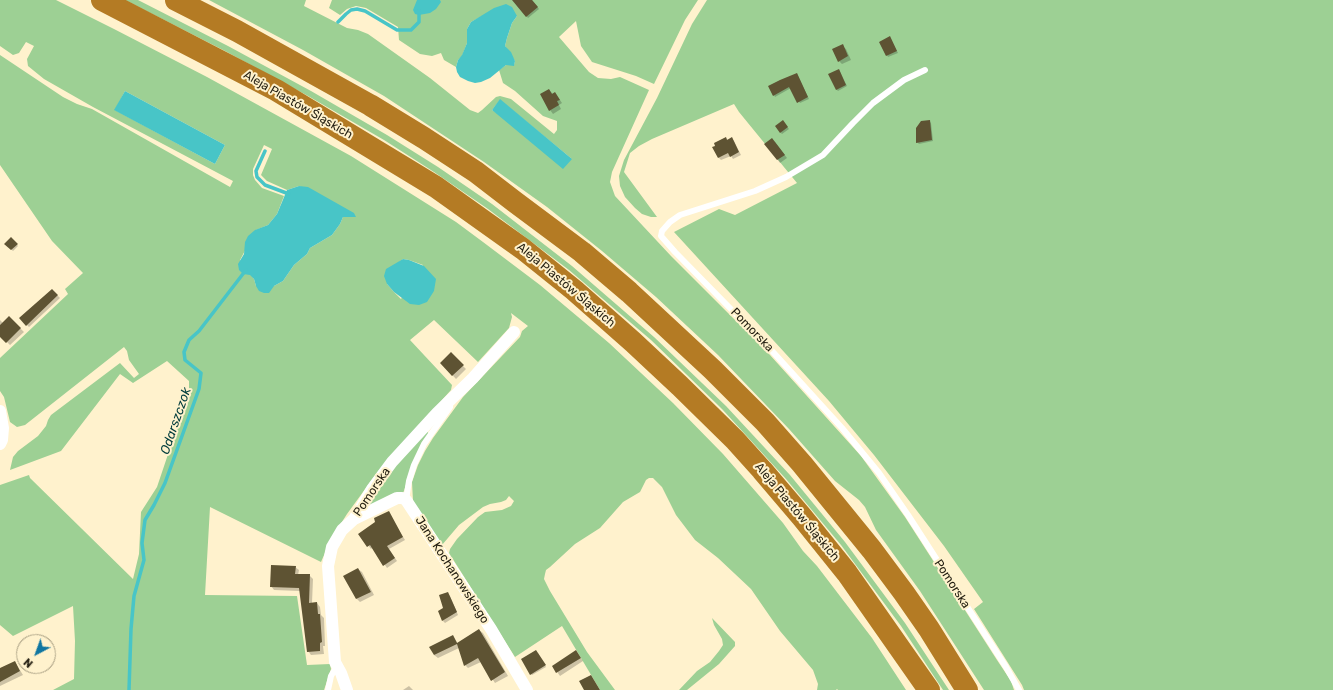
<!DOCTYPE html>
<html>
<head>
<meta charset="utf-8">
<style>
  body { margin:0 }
  #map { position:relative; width:1333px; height:690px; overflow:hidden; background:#fff2cd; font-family:Rubik,sans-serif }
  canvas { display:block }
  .north { position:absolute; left:16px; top:634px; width:40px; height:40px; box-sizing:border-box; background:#fff2cd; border:1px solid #a79d81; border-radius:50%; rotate:221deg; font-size:11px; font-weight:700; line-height:16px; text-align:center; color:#221d10 }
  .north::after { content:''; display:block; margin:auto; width:14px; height:18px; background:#0f76a1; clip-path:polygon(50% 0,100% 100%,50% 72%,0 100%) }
</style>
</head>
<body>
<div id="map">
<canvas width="1333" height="690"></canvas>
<div class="north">N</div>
</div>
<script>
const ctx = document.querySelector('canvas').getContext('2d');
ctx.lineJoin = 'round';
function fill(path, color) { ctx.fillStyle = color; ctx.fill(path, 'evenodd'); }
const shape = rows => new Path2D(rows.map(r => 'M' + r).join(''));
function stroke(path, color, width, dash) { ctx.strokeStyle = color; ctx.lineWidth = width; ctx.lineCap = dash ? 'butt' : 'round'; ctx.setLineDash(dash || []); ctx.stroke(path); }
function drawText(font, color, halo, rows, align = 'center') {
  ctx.font = font + ' Rubik,sans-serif'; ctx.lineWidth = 4; ctx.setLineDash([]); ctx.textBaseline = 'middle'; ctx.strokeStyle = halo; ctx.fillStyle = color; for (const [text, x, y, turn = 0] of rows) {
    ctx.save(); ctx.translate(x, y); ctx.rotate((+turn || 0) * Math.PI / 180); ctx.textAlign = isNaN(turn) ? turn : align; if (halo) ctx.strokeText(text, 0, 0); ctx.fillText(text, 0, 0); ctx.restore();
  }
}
fill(shape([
  [0,0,56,0,114,29,207,77,351,156,456,222,483,242,540,285,609,343,673,403,723,454,783,523,803,551,817,566,872,638,906,690,838,690,837,689,836,690,817,690,818,684,813,670,780,631,751,589,718,558,695,540,676,515,662,487,653,478,649,478,646,480,640,492,623,502,600,528,575,544,550,567,546,570,545,574,544,579,550,591,587,652,615,690,600,690,562,626,515,657,449,553,450,549,457,539,478,517,485,512,502,510,511,506,514,501,509,496,506,500,501,502,490,504,483,507,459,525,442,545,413,501,412,482,418,465,425,451,433,438,463,397,520,337,522,331,528,326,511,313,512,317,509,328,478,362,434,320,410,340,452,385,451,390,379,470,347,514,331,539,321,562,210,507,205,595,297,596,307,665,330,664,331,669,324,690,53,690,74,679,75,641,73,606,13,636,0,625,0,485,29,475,30,478,133,579,139,554,141,512,157,487,189,392,189,381,167,361,133,383,120,374,61,451,10,470,13,457,18,451,38,436,46,426,48,420,51,415,120,363,134,378,139,374,129,360,127,351,124,347,25,425,17,427,10,422,4,397,0,391,0,358,68,294,65,289,83,273,52,241,0,165,0,55,63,97,77,104,92,109,230,187,233,181,93,107,44,79,28,66,27,59,34,46,26,42,19,53,13,55,0,46],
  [125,91,225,145,215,164,115,110],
  [264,145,272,149,261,175,267,181,287,190,299,186,355,216,343,217,340,224,332,235,310,248,307,254,294,265,283,281,274,286,256,286,254,279,240,260,256,230,268,225,277,214,284,196,262,188,255,180,253,175,253,169],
  [403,259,409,260,423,265,401,299,394,292,387,284,399,262],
  [125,0,138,0,228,46,311,91,387,135,438,167,492,204,572,266,654,337,726,406,790,475,845,542,905,623,949,690,943,690,901,626,841,545,786,479,722,409,651,340,569,270,488,209,434,172,384,140,308,96,225,51],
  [209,0,306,0,304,6,347,28,358,30,368,34,430,78,470,110,478,113,482,110,496,97,500,96,511,99,554,134,557,130,557,121,543,116,515,91,503,83,499,70,506,65,514,65,515,61,505,46,507,38,512,23,517,16,482,16,471,22,467,29,467,43,462,56,458,60,456,67,444,60,441,53,432,56,420,54,399,40,398,27,366,8,356,6,347,9,340,15,329,8,332,0,698,0,685,20,654,84,636,76,592,62,581,46,576,21,559,37,589,72,598,78,611,79,620,77,649,90,612,172,610,182,615,196,671,256,770,355,861,456,905,517,997,660,1011,681,1014,690,984,690,920,591,876,530,865,507,859,500,835,481,789,429,718,355,656,297,602,251,547,207,484,162,384,96,303,50],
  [500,100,572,159,492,110],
  [707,0,1333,0,1333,690,1024,690,1022,685,974,609,983,602,944,546,874,455,829,401,674,232,719,209,735,215,797,183,739,112,734,104,652,139,639,146,630,153,624,172,657,217,651,217,642,214,635,208,625,197,620,186,619,176,624,160,657,98,692,24],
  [426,430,429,434,407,481,404,491,402,494,369,509,362,507,388,471],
  [712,618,735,642,735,646,719,664,687,690,679,690,697,671,710,662,719,651,723,645,722,639,714,625]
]), '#9dd094');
fill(shape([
  [417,0,440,0,441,2,436,9,430,13,419,15,415,14,413,10],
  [506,4,512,7,517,16,512,23,507,38,505,46,511,52,515,61,514,66,506,65,490,78,481,82,475,83,468,81,460,77,457,72,456,67,458,60,462,55,467,43,467,29,471,22,494,8],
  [125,91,225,145,215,164,114,110],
  [500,99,572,159,563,169,492,110],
  [299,186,308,187,354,213,356,217,343,217,340,224,332,235,310,248,307,254,294,265,283,281,274,286,269,293,264,293,259,291,256,286,254,279,250,275,243,274,239,270,238,264,244,254,245,242,248,236,255,230,268,225,277,214,287,190],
  [403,259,409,260,424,266,436,279,434,291,427,302,419,305,410,304,394,292,387,284,384,276,386,269]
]), '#48c5c7');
fill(shape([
  [520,0,532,0,539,9,528,18,516,3],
  [890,38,898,53,888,57,880,42],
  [842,46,846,49,851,60,842,64,839,61],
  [839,70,847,86,838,91,836,89],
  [797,74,809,99,800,103,791,88,775,97,774,95],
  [549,90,553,94,555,93,558,97,562,103,559,105,561,109,553,114,550,110],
  [929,121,931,123,933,141,919,144,917,142],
  [784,123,789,129,782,134,781,133],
  [726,138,728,140,732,139,734,141,741,155,733,159,731,156,721,160,719,158,714,148],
  [775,142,787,158,780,163,766,144],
  [11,238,18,246,13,251,6,244],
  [52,290,60,298,29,327,20,318],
  [9,317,24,332,10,345,0,335,0,320,3,323],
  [451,354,466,369,456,379,441,363],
  [388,512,405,540,389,549,397,561,387,568,373,547,371,549,360,535],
  [295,567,299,570,298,575,309,575,313,579,312,603,317,603,320,607,321,615,324,618,325,646,323,646,324,654,311,655,308,651,300,591,274,590,271,586],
  [358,569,362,572,374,595,360,602,357,599,345,576],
  [447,593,450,596,458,615,445,623,443,621],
  [479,630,483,633,508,676,495,683,481,662,468,668,465,665,459,648,438,658,434,655,453,636,458,644],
  [576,652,583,661,560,676,553,666],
  [538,653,546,667,532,675,531,674],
  [15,662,23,675,0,686,0,669],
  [409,686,413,690,403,690]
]), '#0003');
stroke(shape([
  [338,22,346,14,351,10,357,9,365,11,397,30,411,30,419,22,419,11],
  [265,151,256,171,257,177,265,185,289,194],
  [129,690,131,629,134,596,144,560,142,543,145,520,154,505,165,483,199,389,201,373,185,360,184,352,189,340,199,331,246,270]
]), '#48c5c7', 3.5);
fill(shape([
  [512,0,532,0,538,7,526,17],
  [890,36,897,51,886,56,879,42],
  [843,44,848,56,838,62,832,49],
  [839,69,846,85,836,90,828,74],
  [797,73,808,97,797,103,789,87,773,96,768,86,780,80],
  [549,89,552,94,555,92,560,100,557,101,559,105,549,111,540,94],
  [783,120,788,127,780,133,775,126],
  [930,120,932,140,916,143,916,128,921,121],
  [726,137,727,140,732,137,739,152,730,157,728,153,718,158,712,147,715,146,714,143],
  [772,138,785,155,777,160,764,144],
  [11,237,18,244,11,250,4,244],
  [52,289,58,295,26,326,19,318],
  [9,316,21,328,6,343,0,337,0,325],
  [451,352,464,365,452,376,440,363],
  [389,511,403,537,387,546,395,558,383,566,370,545,367,547,358,534,375,522,374,518],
  [271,565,296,566,295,574,310,574,309,603,317,602,318,614,320,614,322,642,320,643,320,651,307,652,299,588,270,587],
  [358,568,371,592,356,599,343,576],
  [448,592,457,612,442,621,438,611,443,608,439,595],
  [479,629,505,672,491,681,478,658,464,666,457,644,434,655,429,647,453,635,457,643],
  [536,650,546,665,530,675,521,659],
  [576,650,581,658,556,673,552,666],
  [15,661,20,671,0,682,0,668],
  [591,675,600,690,584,690,579,681]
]), '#5e5333');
stroke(shape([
  [925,70,904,80,873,103,853,123,823,155,786,177,755,191,680,215,670,222,662,231,661,236,675,252,773,352,842,428,879,473,908,515,1006,667,1019,690],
  [406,500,409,481,414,465,424,444,450,407],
  [328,690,331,676,337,666]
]), '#fff', 6);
stroke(shape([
  [0,411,3,428,2,440,0,444],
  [354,519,397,498,402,498,406,500,491,629,527,690],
  [347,690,341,673,335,662,328,566,332,547,342,530,354,519,372,489,392,462,437,413,473,378,514,332]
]), '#fff', 12);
stroke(shape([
  [102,0,276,90,436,187,523,249,574,290,633,342,680,386,735,440,762,470,802,517,847,573,929,690],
  [176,0,237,31,370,105,424,138,476,172,515,202,582,252,629,292,713,370,765,422,802,464,872,550,904,593,929,629,967,690]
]), '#b47b24', 22);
drawText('12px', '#221d10', '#fff2cd', [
  ["Aleja Piastów Śląskich",298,105,30],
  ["Aleja Piastów Śląskich",566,285,40],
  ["Pomorska",752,330,46],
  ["Pomorska",372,492,-56],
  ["Aleja Piastów Śląskich",797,512,50],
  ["Jana Kochanowskiego",452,570,57],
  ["Pomorska",952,584,57]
]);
drawText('italic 13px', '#003c3c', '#fff2cd', [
  ["Odarszczok",176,421,-71]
]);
</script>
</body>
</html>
